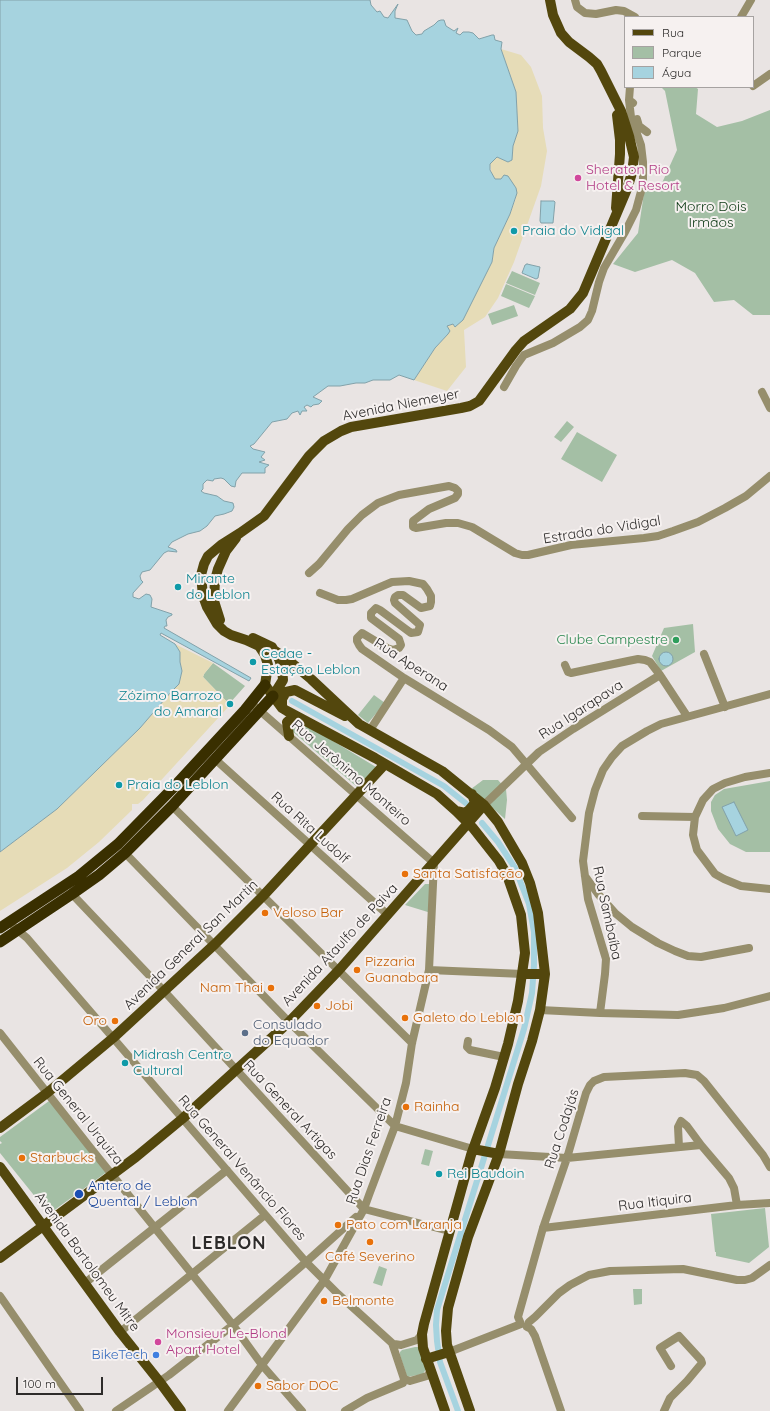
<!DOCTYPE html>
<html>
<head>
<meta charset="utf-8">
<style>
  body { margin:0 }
  #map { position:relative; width:770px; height:1411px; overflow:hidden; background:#e9e4e3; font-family:Quicksand,sans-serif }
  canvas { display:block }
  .legend { position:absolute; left:624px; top:16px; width:130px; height:72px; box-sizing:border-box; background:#f6f1f0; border:1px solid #a6a2a1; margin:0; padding:5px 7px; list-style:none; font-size:12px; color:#2d2b2a }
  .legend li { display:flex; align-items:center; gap:8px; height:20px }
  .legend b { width:20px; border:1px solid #a6a2a1 }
  .scale { position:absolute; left:16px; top:1377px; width:87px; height:18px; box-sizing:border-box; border:2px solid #2d2b2a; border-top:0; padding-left:5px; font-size:12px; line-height:14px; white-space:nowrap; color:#2d2b2a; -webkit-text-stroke:3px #f6f1f0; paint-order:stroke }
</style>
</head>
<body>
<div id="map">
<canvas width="770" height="1411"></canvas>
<ul class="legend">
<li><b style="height:5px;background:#53470d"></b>Rua</li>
<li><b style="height:11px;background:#a4bfa5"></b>Parque</li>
<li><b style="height:11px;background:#a6d3df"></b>Água</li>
</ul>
<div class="scale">100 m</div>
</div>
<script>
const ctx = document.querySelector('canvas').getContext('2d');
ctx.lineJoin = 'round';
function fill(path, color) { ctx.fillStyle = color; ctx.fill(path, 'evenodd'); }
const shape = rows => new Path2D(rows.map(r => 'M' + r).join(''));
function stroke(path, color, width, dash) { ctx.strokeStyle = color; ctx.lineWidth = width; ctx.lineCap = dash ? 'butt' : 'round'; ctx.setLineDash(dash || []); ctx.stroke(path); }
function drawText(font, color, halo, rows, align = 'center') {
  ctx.font = font + ' Quicksand,sans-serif'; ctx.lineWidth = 4; ctx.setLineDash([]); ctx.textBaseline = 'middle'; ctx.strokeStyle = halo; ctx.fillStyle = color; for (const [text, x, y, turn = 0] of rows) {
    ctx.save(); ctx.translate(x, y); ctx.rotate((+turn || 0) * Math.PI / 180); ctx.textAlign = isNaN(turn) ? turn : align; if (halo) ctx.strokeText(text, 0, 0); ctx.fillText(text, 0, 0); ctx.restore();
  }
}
fill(shape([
  [661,87,695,87,698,89,696,114,717,127,742,121,770,110,770,315,753,315,734,300,714,302,695,273,672,260,635,272,613,264,638,233,644,193,662,183,677,150,665,91],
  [512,271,540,283,535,295,506,283],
  [506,284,535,296,529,308,501,296],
  [514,305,518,316,492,325,488,314],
  [567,421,574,427,561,442,554,437],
  [577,432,617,455,602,482,561,459],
  [693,624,695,652,661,671,652,656,664,628],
  [213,663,245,686,229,704,203,677,204,674],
  [374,695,385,703,368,723,358,715],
  [300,721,376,767,357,787,292,731,291,726,294,722],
  [483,780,498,780,506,789,507,800,505,819,471,789],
  [770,781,770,852,746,852,730,844,718,829,711,811,711,802,715,795,724,789],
  [425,884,429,884,430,886,431,913,405,905],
  [49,1101,108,1171,49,1214,0,1153,0,1144,2,1143,0,1141,0,1137],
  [425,1149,433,1151,429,1166,421,1164],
  [765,1208,769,1247,749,1263,716,1256,716,1252,715,1252,711,1214],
  [379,1266,387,1269,382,1286,373,1283],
  [633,1289,642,1289,642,1304,634,1305],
  [415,1347,418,1347,426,1369,423,1374,407,1377,400,1355,400,1352,402,1350]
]), '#a4bfa5');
fill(shape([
  [501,49,521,55,531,67,542,96,543,128,547,151,541,186,514,262,498,298,485,317,464,330,466,367,447,391,414,380,435,348,448,334,447,326,453,324,455,327,492,262,494,248,510,214,516,198,516,188,513,185,501,179,495,179,492,175,490,164,497,157,508,162,512,160,513,146,518,131,516,92],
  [175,644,213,663,204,674,203,677,230,705,143,800,138,804,132,804,132,810,99,842,67,868,0,911,0,852,57,809,140,728,171,692,179,684,182,671,180,662,180,652]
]), '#e6dcb7');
const water = shape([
  [0,0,370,0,371,5,377,12,380,11,384,17,388,18,398,4,395,11,395,18,407,20,412,31,416,35,422,34,424,31,434,25,438,21,441,20,444,20,446,26,454,31,458,28,456,33,460,35,463,32,469,32,473,33,479,39,492,35,494,35,495,40,502,42,501,49,516,92,518,131,513,146,512,160,508,162,497,157,490,164,490,170,495,179,501,179,504,175,508,176,516,188,517,193,510,214,494,248,492,262,463,320,455,327,453,324,447,326,450,331,448,334,435,348,414,380,399,375,390,380,373,380,365,383,356,383,340,386,328,386,313,397,322,401,319,404,313,405,311,407,307,405,304,407,307,411,302,411,300,415,298,411,292,413,287,419,272,422,254,444,250,446,253,449,265,452,261,457,265,460,259,462,269,465,265,468,265,473,242,473,236,481,235,487,231,486,224,479,221,478,214,479,213,481,207,480,203,484,203,489,201,491,204,493,217,496,224,501,233,503,234,507,232,511,224,514,215,516,207,526,200,531,188,534,172,542,168,547,176,550,177,552,168,551,164,553,150,570,142,572,140,576,141,580,143,582,133,593,133,597,139,599,146,594,150,595,152,599,151,607,172,614,172,615,168,617,166,620,167,626,165,626,164,628,251,678,249,681,161,633,160,635,175,644,180,652,180,662,182,671,179,684,171,692,140,728,57,809,0,852,0,0],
  [541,201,554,201,555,202,553,223,541,223,540,221,541,201],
  [527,264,540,267,538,278,536,279,522,273,525,265,527,264],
  '659 659a7 7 0 1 1 14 0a7 7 0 1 1-14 0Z',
  [734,802,748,830,736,836,722,807,734,802]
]);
fill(water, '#a6d3df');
stroke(water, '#82a1a9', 1);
stroke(shape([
  [292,701,444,786,468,805],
  [458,1411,440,1362,437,1341,436,1325,437,1310,524,1029,532,993,534,965,534,932,529,904,515,868,498,842,482,823]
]), '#a6d3df', 6);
stroke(shape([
  [575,0,577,7,585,13,596,14,616,10,624,11,635,17],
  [741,17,751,0],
  [753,86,770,74],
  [630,87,629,100,633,103],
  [637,119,639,126,647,132],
  [504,387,516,366,524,355,553,343,580,327,588,320,592,311,599,282,604,268,625,232,636,210,643,184,643,162,641,145,631,117,629,100],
  [762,392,770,408],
  [309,573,319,564,348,529,362,515,378,503,399,495,449,486,455,488,458,491,458,494,455,498,429,509,413,521,413,527,416,528,446,523,458,523,472,527,515,553,522,555,528,555,571,545,644,538,658,536,673,531,698,522,725,508,746,496,770,476],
  [320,593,338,600,346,600,352,599,392,582,409,581,423,584,427,589,431,596,431,602,430,606,421,608,403,595,398,595,395,597,394,600,395,603,420,625,418,632,411,633,380,610,376,608,371,613,371,618,399,639,401,645,399,648,393,650,387,648,362,633,357,638,357,641,359,645,362,649,404,678,489,730,512,747,572,818],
  [704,654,725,707],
  [565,665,568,672,571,673,628,661,638,659,645,660,650,662,660,675,687,716],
  [370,730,404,678],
  [216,760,388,915],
  [770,773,745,777,725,783,713,789,703,800,695,817,693,835,697,850,715,874,724,879,741,886,770,889],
  [484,805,539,752,573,729,660,675],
  [172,806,412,1043],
  [642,816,695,817],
  [125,853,289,1022,395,1126,473,1149],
  [585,876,598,894,615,913,632,927,658,943,675,951,688,956,701,957,749,948],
  [72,894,164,991,364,1209,449,1231],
  [14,927,27,938,306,1262,338,1294,392,1343,404,1379],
  [429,970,523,974],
  [540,1010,600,1013,678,1015,724,1008,770,996],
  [600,1013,605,974,606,959,588,899,583,861,589,813,595,790,603,770,612,757,622,746,647,731,661,724,770,694],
  [0,1033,89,1146,233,1325,262,1365,302,1411],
  [468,1041,467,1047,470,1050,504,1057],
  [679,1147,678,1127,681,1121,687,1126,701,1145],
  [499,1154,567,1158,701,1145,729,1178,734,1188,737,1205],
  [543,1228,737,1205,770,1203],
  [85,1283,227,1170],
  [0,1296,80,1411],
  [529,1322,535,1317,559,1293,570,1285,589,1275,610,1271,683,1269,737,1280,745,1280,752,1278,770,1265],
  [527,1327,531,1329,535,1336,561,1411],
  [120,1332,265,1215],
  [394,1344,401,1345,417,1340,422,1334],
  [449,1352,521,1324,518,1317,543,1228,567,1158,586,1093,590,1085,594,1081,604,1077,685,1073,697,1075,704,1081,763,1155,770,1167],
  [404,1379,410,1381,427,1376,431,1371],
  [116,1411,169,1375,233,1325,306,1262,356,1217],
  [228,1411,324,1281,364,1209,369,1195,395,1126,406,1083,412,1043,429,970,434,863,251,703],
  [345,1411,367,1398,403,1383,404,1379],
  [664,1411,670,1398,687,1381,702,1363,701,1360,679,1336,660,1348,671,1366]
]), '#968e6c', 8);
stroke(shape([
  [616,208,620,154,620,140,617,115],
  [220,620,214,601,215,580,218,569,226,551,236,538],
  [253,638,272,647,279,659,282,668,283,680,273,696],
  [275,651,287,659,311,679,359,724,442,771,484,805,498,822,522,863,530,883,538,913,545,974,540,1010,532,1041,518,1084,499,1154,468,1237,448,1308,446,1331,447,1345,470,1411],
  [282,708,282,699,286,692,295,690,345,716],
  [289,736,287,722,293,717,296,716],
  [456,811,465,813,469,810,475,803,472,794],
  [523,974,545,974],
  [0,1128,47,1093,113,1038,215,944,263,896,385,764],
  [473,1149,499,1154],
  [0,1167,120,1332,159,1381,181,1411],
  [0,1258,136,1157,182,1119,289,1022,339,970,484,805],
  [426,1359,449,1352],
  [445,1411,423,1348,422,1334,424,1324,471,1155,495,1088,508,1044,518,1001,525,953,521,915,507,875,499,861,473,828,456,811,437,794,375,758,287,711,282,708,265,685,268,665,265,655,259,646,246,640,231,635,224,631,217,624,207,607,203,596,201,575,204,564,208,556,221,545,240,533,264,516,309,456,324,441,341,431,351,427,461,408,470,406,479,401,516,350,524,341,570,309,583,293,627,189,632,173,634,157,629,136,621,111,601,71,597,64,589,57,569,42,561,33,553,15,550,0]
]), '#53470d', 10);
stroke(shape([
  [0,928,79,876,118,844,173,788,245,710,265,685],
  [0,942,72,894,99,875,125,853,172,806,273,696]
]), '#392f00', 11);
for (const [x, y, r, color] of [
  [578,178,4,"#d1479c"],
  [514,231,4,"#0f9aa8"],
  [178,587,4,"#0f9aa8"],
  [676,640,4,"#2e9e5b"],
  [253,662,4,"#0f9aa8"],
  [230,704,4,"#0f9aa8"],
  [119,785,4,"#0f9aa8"],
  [405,874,4,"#e8710a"],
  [265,913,4,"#e8710a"],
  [357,970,4,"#e8710a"],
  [271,988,4,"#e8710a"],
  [317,1006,4,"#e8710a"],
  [405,1018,4,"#e8710a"],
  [115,1021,4,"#e8710a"],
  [245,1033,4,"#5c6f8a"],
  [125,1063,4,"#0f9aa8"],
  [406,1107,4,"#e8710a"],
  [22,1158,4,"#e8710a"],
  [439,1174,4,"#0f9aa8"],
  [79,1194,5,"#1a4fb4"],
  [338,1225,4,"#e8710a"],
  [370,1242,4,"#e8710a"],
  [324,1301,4,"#e8710a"],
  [158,1342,4,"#d1479c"],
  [156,1355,4,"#3f7fe0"],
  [258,1386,4,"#e8710a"]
]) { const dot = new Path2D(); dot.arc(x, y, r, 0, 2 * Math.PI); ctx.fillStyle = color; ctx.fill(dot); stroke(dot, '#f6f1f0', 1.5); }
drawText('14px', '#b23c85', '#f6f1f0', [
  ["Sheraton Rio",586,170],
  ["Hotel & Resort",586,186],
  ["Monsieur Le-Blond",166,1334],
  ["Apart Hotel",166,1350]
], 'left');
drawText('14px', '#083610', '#f6f1f0', [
  ["Morro Dois",711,207],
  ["Irmãos",711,223]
]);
drawText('14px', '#0d838f', '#f6f1f0', [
  ["Praia do Vidigal",522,231],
  ["Mirante",186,579],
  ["do Leblon",186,595],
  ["Cedae -",261,654],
  ["Estação Leblon",261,670],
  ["Zózimo Barrozo",222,696,"right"],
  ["do Amaral",222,712,"right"],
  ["Praia do Leblon",127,785],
  ["Midrash Centro",133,1055],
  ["Cultural",133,1071],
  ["Rei Baudoin",447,1174]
], 'left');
drawText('14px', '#2d2b2a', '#f6f1f0', [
  ["Avenida Niemeyer",401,405,-11],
  ["Estrada do Vidigal",602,530,-9],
  ["Rua Aperana",411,665,33],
  ["Rua Igarapava",581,710,-33],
  ["Rua Jerônimo Monteiro",351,773,41],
  ["Rua Rita Ludolf",310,828,42],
  ["Rua Sambaíba",607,913,78],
  ["Avenida General San Martin",191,945,-44],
  ["Avenida Ataulfo de Paiva",340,945,-47],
  ["Rua General Artigas",290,1110,47],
  ["Rua General Urquiza",78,1111,51],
  ["Rua Codajás",562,1129,-72],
  ["Rua Dias Ferreira",369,1151,-71],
  ["Rua General Venâncio Flores",242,1168,49],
  ["Rua Itiquira",655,1202,-7],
  ["Avenida Bartolomeu Mitre",87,1262,54]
]);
drawText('14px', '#27864d', '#f6f1f0', [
  ["Clube Campestre",668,640]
], 'right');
drawText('14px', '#c56008', '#f6f1f0', [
  ["Santa Satisfação",413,874],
  ["Veloso Bar",273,913],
  ["Pizzaria",365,962],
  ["Guanabara",365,978],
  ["Nam Thai",263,988,"right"],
  ["Jobi",325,1006],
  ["Galeto do Leblon",413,1018],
  ["Oro",107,1021,"right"],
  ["Rainha",414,1107],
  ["Starbucks",30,1158],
  ["Pato com Laranja",346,1225],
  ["Café Severino",370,1257,"center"],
  ["Belmonte",332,1301],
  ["Sabor DOC",266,1386]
], 'left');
drawText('14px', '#4e5e75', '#f6f1f0', [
  ["Consulado",253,1025],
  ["do Equador",253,1041]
], 'left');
drawText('14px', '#164399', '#f6f1f0', [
  ["Antero de",88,1186],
  ["Quental / Leblon",88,1202]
], 'left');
drawText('14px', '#366cbe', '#f6f1f0', [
  ["BikeTech",148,1355]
], 'right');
ctx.letterSpacing = '1px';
drawText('bold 18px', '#2d2b2a', '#f6f1f0', [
  ["LEBLON",229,1244]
]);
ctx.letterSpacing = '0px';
</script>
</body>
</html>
